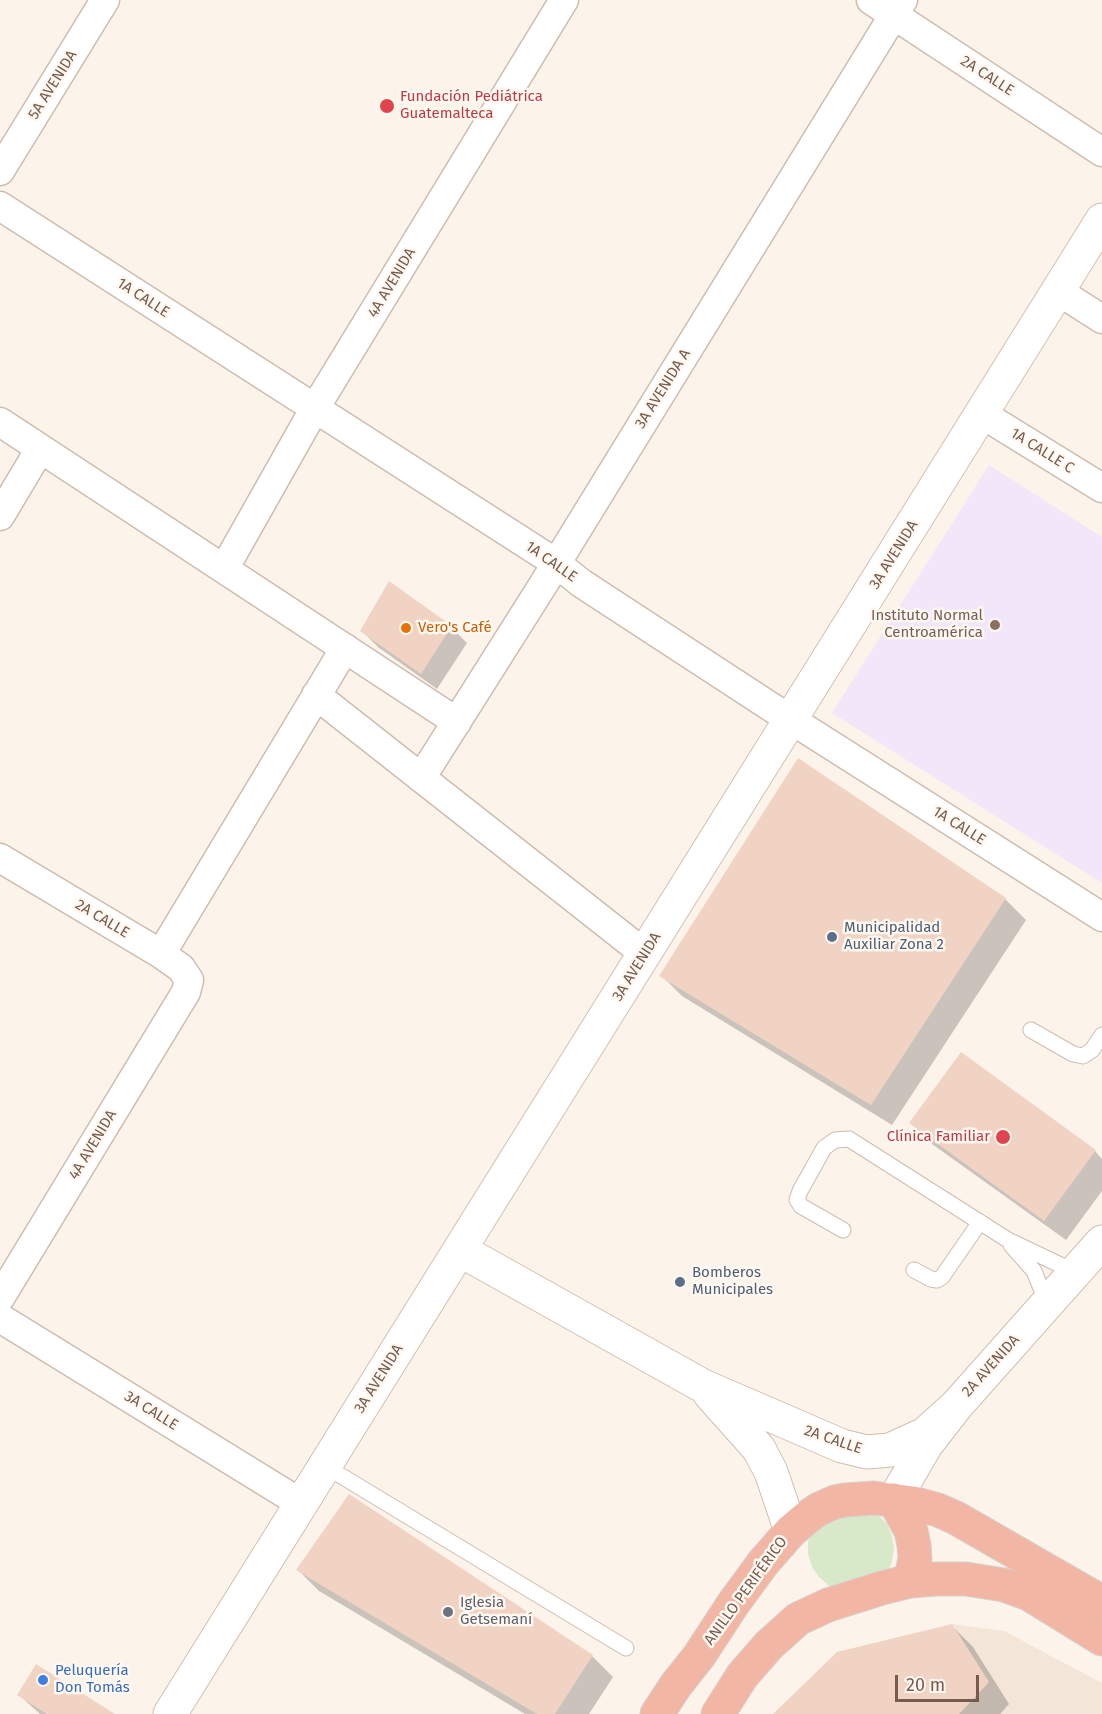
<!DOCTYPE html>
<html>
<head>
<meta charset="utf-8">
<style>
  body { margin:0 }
  #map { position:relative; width:1102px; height:1714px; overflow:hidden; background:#fcf4ea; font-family:"Fira Sans",sans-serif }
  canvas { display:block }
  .scale { position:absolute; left:895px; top:1675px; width:84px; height:27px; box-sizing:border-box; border:3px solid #765b4e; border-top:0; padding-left:8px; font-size:18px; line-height:21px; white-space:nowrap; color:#765b4e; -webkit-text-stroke:4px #fef8f1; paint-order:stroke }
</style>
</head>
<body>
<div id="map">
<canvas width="1102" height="1714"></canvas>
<div class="scale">20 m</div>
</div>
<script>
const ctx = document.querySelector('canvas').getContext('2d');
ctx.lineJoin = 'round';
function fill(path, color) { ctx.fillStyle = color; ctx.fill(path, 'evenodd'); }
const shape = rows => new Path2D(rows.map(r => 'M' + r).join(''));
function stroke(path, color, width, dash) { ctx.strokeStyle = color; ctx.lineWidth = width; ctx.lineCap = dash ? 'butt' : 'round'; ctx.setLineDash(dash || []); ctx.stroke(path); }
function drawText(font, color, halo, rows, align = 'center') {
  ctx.font = font + ' "Fira Sans",sans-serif'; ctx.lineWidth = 5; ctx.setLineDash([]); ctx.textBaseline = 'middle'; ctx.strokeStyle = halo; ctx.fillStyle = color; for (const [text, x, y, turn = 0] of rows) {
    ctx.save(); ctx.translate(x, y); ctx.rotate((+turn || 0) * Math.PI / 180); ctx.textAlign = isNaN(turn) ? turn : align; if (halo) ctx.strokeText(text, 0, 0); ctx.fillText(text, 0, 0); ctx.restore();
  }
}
fill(shape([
  [952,1624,1004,1631,1102,1683,1102,1714,959,1714,989,1682]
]), '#f3e6d9');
fill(shape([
  [989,465,1102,537,1102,883,832,713]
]), '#f1e7f8');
fill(shape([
  [829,1511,878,1515,887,1524,892,1536,894,1549,892,1562,887,1573,841,1590,829,1586,819,1577,812,1567,808,1554,808,1542,812,1529]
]), '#d8e9c9');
fill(shape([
  [451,627,467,643,437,689,378,647,362,631],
  [1005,899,1026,920,892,1125,682,996,661,975],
  [911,1123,1095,1151,1102,1159,1102,1191,1066,1240,932,1144],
  [298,1570,592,1656,613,1677,589,1714,525,1714,319,1591],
  [952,1626,973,1647,1009,1704,1000,1714,775,1714],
  [19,1695,112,1714,40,1714]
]), '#0003');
fill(shape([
  [389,581,452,626,421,674,360,631],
  [798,758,1006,898,871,1105,659,976],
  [961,1052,1096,1150,1044,1221,909,1123],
  [349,1494,593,1655,555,1714,537,1714,296,1570],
  [952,1624,989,1682,959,1714,773,1714,837,1652],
  [36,1664,115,1714,47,1714,17,1695]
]), '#f0d3c3');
const lane = shape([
  [1031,1030,1073,1054,1083,1056,1092,1050,1102,1035],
  [843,1230,801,1206,797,1200,800,1191,824,1148,835,1140,849,1139,1008,1240,1075,1272],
  [1011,1245,1034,1271,1047,1303],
  [914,1270,931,1279,937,1280,942,1277,980,1222],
  [325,1466,626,1648]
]);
const street = shape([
  [871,0,1102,152],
  [0,171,105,0],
  [0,206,556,563,581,583,771,707,1102,917],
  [1058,291,1102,319],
  [982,414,1102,488],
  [0,422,457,722],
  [0,516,40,449],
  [224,569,315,408,564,0],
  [316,695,645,954],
  [421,778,543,585,903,0],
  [0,858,161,954,181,968,189,980,186,992,0,1298],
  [161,954,345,648],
  [0,1318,302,1504]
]);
const secondary = shape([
  [460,1250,703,1386,842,1446,867,1452,890,1450,925,1434,957,1405],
  [710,1394,759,1449,771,1472,791,1531],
  [894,1500,926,1445,957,1405,1102,1242],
  [170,1714,1102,220]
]);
const highway = shape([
  [894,1500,911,1531,914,1545,915,1559,910,1581],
  [657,1714,676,1685,699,1656,733,1604,763,1563,791,1531,810,1515,819,1509,835,1502,845,1500,874,1498,913,1503,938,1510,956,1518,1102,1602],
  [718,1714,742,1676,769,1645,798,1619,828,1605,882,1588,910,1581,936,1579,966,1579,1004,1585,1029,1594,1102,1639]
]);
stroke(lane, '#cebcb0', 17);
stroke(street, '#cebcb0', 31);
stroke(secondary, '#d3beb0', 35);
stroke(highway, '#d9d1cd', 35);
stroke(lane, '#fff', 15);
stroke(street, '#fff', 28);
stroke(secondary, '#fff', 33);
stroke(highway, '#f2b6a5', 33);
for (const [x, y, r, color] of [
  [387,106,8,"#e0444e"],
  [995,625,6,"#8d6e63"],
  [406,628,6,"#e8710a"],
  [832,937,6,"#5c6f8a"],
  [1003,1137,8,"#e0444e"],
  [680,1282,6,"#5c6f8a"],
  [448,1612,6,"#6b7280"],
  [43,1680,6,"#3f7fe0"]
]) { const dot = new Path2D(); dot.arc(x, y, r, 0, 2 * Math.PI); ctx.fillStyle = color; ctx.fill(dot); stroke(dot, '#fef8f1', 2); }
drawText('15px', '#765b4e', '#fef8f1', [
  ["2A CALLE",987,76,33],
  ["5A AVENIDA",53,85,-58],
  ["4A AVENIDA",392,283,-59],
  ["1A CALLE",143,298,33],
  ["3A AVENIDA A",663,389,-58],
  ["1A CALLE C",1042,451,32],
  ["3A AVENIDA",894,555,-58],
  ["1A CALLE",551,562,35],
  ["1A CALLE",959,826,32],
  ["2A CALLE",102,919,31],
  ["3A AVENIDA",637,967,-58],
  ["4A AVENIDA",93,1145,-59],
  ["2A AVENIDA",991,1366,-48],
  ["3A AVENIDA",379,1379,-58],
  ["3A CALLE",151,1411,32],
  ["2A CALLE",833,1440,19],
  ["ANILLO PERIFÉRICO",746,1591,-54]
]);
drawText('15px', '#be3a42', '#fef8f1', [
  ["Fundación Pediátrica",400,97],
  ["Guatemalteca",400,114],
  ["Clínica Familiar",990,1137,"right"]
], 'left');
drawText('15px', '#785e54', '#fef8f1', [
  ["Instituto Normal",983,616],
  ["Centroamérica",983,633]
], 'right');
drawText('15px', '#c56008', '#fef8f1', [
  ["Vero's Café",418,628]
], 'left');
drawText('15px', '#4e5e75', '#fef8f1', [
  ["Municipalidad",844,928],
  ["Auxiliar Zona 2",844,945],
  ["Bomberos",692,1273],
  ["Municipales",692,1290]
], 'left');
drawText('15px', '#5b616d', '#fef8f1', [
  ["Iglesia",460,1603],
  ["Getsemaní",460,1620]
], 'left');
drawText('15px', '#366cbe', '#fef8f1', [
  ["Peluquería",55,1671],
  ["Don Tomás",55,1688]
], 'left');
</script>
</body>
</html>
